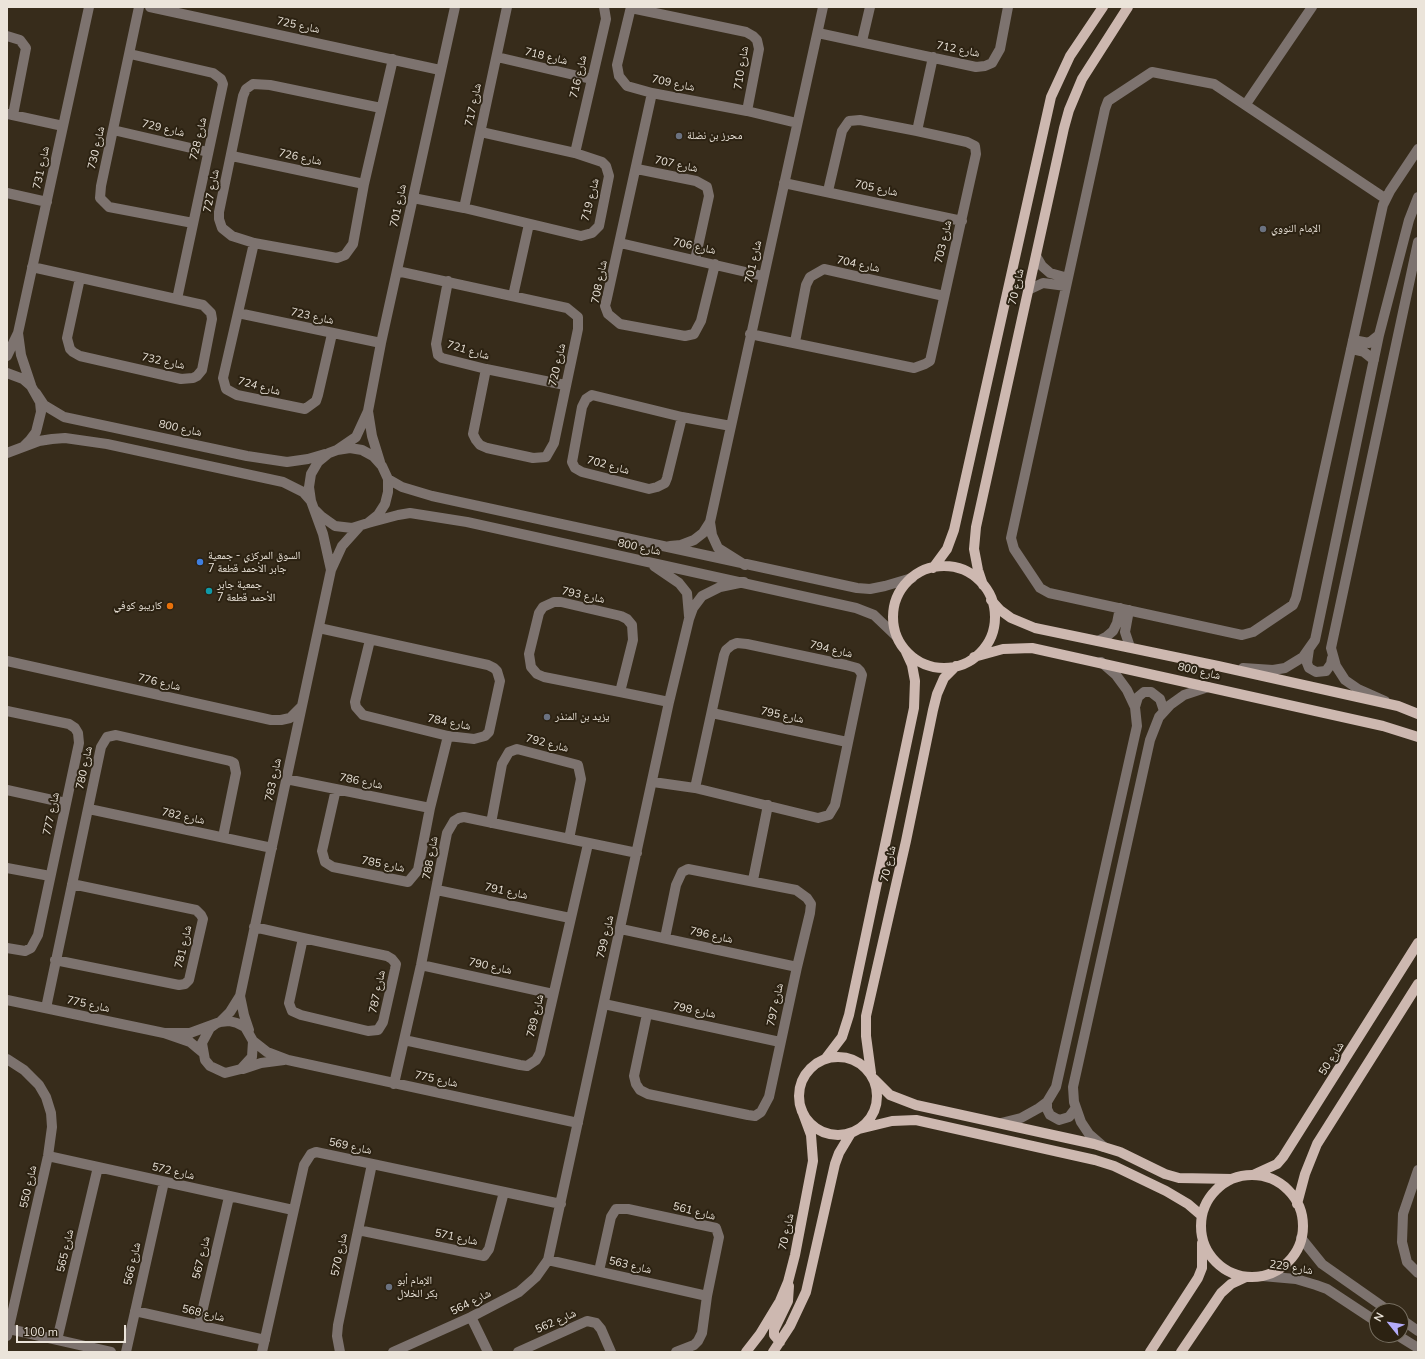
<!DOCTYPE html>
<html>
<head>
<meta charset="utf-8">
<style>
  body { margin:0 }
  #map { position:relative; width:1425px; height:1359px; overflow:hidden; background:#372c1b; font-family:"Nunito Sans",sans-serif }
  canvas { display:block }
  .frame { position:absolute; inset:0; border:8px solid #ebe4da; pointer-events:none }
  .north { position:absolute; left:1369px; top:1303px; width:40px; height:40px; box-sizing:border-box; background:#2c2212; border:1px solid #787062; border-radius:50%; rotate:300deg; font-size:11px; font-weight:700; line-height:16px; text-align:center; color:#ebe4da }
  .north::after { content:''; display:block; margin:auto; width:14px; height:18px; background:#b4acf9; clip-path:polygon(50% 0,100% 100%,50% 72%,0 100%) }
  .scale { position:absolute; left:16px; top:1325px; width:110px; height:18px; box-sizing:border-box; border:2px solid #ebe4da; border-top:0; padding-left:5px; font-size:12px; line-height:14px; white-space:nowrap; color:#ebe4da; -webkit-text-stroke:3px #2c2212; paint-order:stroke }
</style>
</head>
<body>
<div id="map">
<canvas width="1425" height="1359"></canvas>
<div class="frame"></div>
<div class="north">N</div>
<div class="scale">100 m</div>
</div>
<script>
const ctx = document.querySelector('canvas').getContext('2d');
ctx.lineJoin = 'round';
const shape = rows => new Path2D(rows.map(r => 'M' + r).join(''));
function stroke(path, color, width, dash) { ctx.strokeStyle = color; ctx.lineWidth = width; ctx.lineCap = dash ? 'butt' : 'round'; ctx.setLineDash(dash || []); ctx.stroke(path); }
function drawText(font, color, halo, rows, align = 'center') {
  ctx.font = font + ' "Nunito Sans","Noto Naskh Arabic",sans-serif'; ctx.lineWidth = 4; ctx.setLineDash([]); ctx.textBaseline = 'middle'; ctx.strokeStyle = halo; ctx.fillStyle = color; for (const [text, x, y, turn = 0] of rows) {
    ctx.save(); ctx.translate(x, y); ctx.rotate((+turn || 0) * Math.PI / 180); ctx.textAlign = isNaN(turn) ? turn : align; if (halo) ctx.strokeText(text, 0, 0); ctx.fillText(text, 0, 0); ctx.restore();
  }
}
stroke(shape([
  [139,7,101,186,100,198,109,207,193,223],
  [150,7,440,70],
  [631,7,617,65,619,76,627,86,652,93,747,111,797,123],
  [631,8,746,32,753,36,757,40,759,49,747,111],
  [818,33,976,67,985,66,992,63,1000,49,1008,7],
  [7,36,20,40,26,48,13,115],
  [862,41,870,7],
  [130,54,213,73,221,79,223,84,177,299],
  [497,57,591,79],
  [652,93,607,298,605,306,608,314,620,324,685,336,694,334,701,321,715,264],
  [1246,104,1312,7],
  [381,108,270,85,253,84,246,89,243,96,219,212,219,219,222,228,232,236,254,243,337,258,345,255,353,244,364,184,393,59],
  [8,114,63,126],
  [113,130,208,152],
  [917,131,933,57],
  [575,153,606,19,604,7],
  [232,156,364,184],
  [637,169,696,181,707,187,709,196,695,260],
  [784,183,962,221],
  [7,193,47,202],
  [413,198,464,208,581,236,592,233,599,226,609,176,606,166,602,162,575,153,481,132],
  [1386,199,1214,84,1152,72,1108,101,1105,109,1011,538,1014,549,1040,588,1049,593,1242,635,1253,632,1293,605,1296,598,1383,205,1390,191,1418,149],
  [464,208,507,7],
  [254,243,223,378,226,389,237,395,305,409,316,401,318,395,332,334],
  [620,243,763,276],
  [1036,256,1042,266,1050,273,1068,278],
  [32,267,203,305,211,313,212,319,202,370,197,376,193,378,181,379,80,356,73,352,70,349,67,338,80,278],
  [397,271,567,308,578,317,578,329,554,443,546,457,533,458,487,448,480,445,476,440,473,434,486,369],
  [448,281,436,344,438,355,442,358,486,369,565,385],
  [1028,290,1043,283,1066,286],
  [513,296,529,224],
  [238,313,381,343],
  [18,333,21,355,31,385],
  [750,334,914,368,925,364,930,361,976,154,975,146,967,142,917,131,860,120,849,121,842,131,828,191],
  [1353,340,1369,343,1379,335],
  [795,342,806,285,810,277,824,269,944,296],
  [1351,349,1364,352,1374,360],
  [7,356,18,333,89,7],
  [7,373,23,379,31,386,40,402,41,412,36,432,30,440,23,447,7,453],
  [36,393,44,405,64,417,247,456,287,462,308,459,325,454],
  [368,411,372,436,380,462],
  [682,417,667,478,665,483,657,487,649,489,582,472,575,468,572,462,582,407,586,399,592,395,682,417,731,426],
  [23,447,39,441,52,439,65,438,107,444,283,482,303,492,311,501],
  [337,450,356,437,368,411,381,343,455,7],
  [388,479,402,487,432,496,857,588,870,589,885,586,912,578],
  [315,510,321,516,335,526,352,528,368,523,378,515,385,504,388,492,388,479,382,466,373,456,362,450,350,448,337,450,329,453,318,462,311,474,309,487,311,501,323,534,331,570],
  [368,523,398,515,410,513,467,522,856,608,874,615,896,636],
  [670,546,681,545,694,540,703,533,710,522],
  [745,565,718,548,712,535,710,522,823,7],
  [654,566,679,583,687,593,689,616],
  [1129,610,1125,632,1130,647],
  [319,628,488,665,494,668,497,671,500,681,489,732,485,736,474,739,448,736,363,715,356,707,355,702,370,640],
  [1098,641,1106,637,1113,631,1117,623,1120,608],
  [1309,649,1307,663,1309,668,1316,672,1326,671,1331,664,1332,658],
  [7,661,271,720,281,720,290,718,301,707],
  [1243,668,1273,670,1285,668,1303,657,1315,640,1379,335,1409,220,1418,197],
  [620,692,633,640,632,625,627,619,621,616,561,602,554,602,543,607,539,613,529,654,531,667,537,674,544,677,620,692,669,702],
  [1385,701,1358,689,1345,680,1336,666,1331,648,1418,242],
  [1135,707,1138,697,1144,692,1151,692,1160,699,1164,711],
  [7,711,69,724,75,728,78,733,79,743,38,935,31,948,25,951,7,948],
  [712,713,847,742],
  [286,779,430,808],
  [653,782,695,788,818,818,829,815,835,805,862,675,860,671,857,668,846,665,747,644,737,643,732,645,726,650,724,655,695,788],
  [336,789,322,851,325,862,333,867,408,882,418,870,430,808,448,736],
  [7,790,66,803],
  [89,809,272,848],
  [491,823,502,764,509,752,517,749,578,765,581,779,569,839],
  [7,868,50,876],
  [753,880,768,805],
  [437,890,570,918],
  [254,927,303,938,387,956,392,959,396,964,395,969,383,1022,378,1030,368,1031,301,1015,292,1011,289,1003,303,938],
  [621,929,797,967],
  [55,960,179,985,185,984,189,980,203,919,201,915,196,910,72,884],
  [421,965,553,994],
  [240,996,244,1015,249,1030],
  [7,1000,164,1033,190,1042,202,1052],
  [604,1004,780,1042],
  [46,1008,101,747,107,737,116,735,230,761,234,763,236,773,223,837],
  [647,1014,634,1076,636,1084,640,1090,648,1094,748,1115,755,1116,761,1112,769,1097,797,967,810,913,811,904,807,898,796,890,688,869,682,872,676,885,665,938],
  [220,1022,230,1012,240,996,331,570,342,546,360,526],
  [164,1033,190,1033,220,1022,229,1021,237,1023,245,1027,253,1041,252,1057,241,1069,225,1073,210,1066,205,1060,202,1043,210,1028,217,1023],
  [404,1040,520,1065,527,1066,536,1060,540,1053,588,844],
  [253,1041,267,1052,288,1060,578,1123],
  [7,1059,24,1070,39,1085,46,1097,51,1113,52,1127,48,1156,7,1336],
  [243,1069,261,1063,284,1060],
  [394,1084,421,965,447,833,454,821,459,818,464,817,637,853],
  [1047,1102,1047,1109,1050,1115,1059,1120,1069,1117,1075,1109],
  [1001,1123,1021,1118,1039,1108,1047,1102,1056,1087,1137,726,1135,707,1127,690,1116,675,1101,662],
  [1104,1147,1089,1134,1081,1122,1074,1102,1073,1087,1150,740,1159,717,1170,705,1184,695,1208,687],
  [48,1156,293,1210],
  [1418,1170,1403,1214,1402,1242,1407,1262,1418,1273],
  [358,1230,484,1256,489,1249,504,1192],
  [1301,1238,1322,1264,1389,1311],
  [548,1260,707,1296],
  [599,1271,611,1217,616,1209,628,1209,716,1228,719,1237,707,1296,702,1333,698,1341,694,1345,676,1352],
  [1262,1276,1296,1279,1316,1285,1327,1289,1377,1322],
  [135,1311,265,1340],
  [471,1317,488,1352],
  [1401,1319,1418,1331],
  [199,1325,229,1197],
  [9,1329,111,1352],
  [1397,1335,1418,1348],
  [57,1340,98,1167],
  [126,1352,164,1182],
  [262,1352,304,1165,311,1154,316,1152,561,1204],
  [340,1352,337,1336,338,1325,372,1164],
  [393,1352,471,1317,519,1292,536,1277,548,1260,669,702,689,619,693,608,702,596,720,587,744,582],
  [518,1352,587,1321,596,1323,601,1329,611,1352]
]), '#7d736f', 10);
stroke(shape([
  '893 617a51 51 0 1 1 102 0a51 51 0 1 1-102 0Z',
  [933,568,947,549,954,530,1051,97,1070,56,1103,7],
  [983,585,978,570,974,549,976,527,1064,128,1069,110,1082,79,1128,7],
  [991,600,1000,610,1011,618,1035,628,1218,666,1398,706,1418,714],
  [974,657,1003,649,1032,648,1383,726,1418,737],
  '799 1096a39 39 0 1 1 78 0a39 39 0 1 1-78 0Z',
  [826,1058,842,1037,849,1015,914,708,915,681,912,665,906,652],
  [871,1073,866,1036,866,1016,906,841,933,710,937,694,944,678,956,666],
  [874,1079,890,1095,916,1105,1094,1144,1120,1152,1165,1174,1179,1178,1232,1179],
  [859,1129,892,1121,916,1120,1095,1160,1114,1166,1166,1191,1188,1204,1202,1216],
  [1253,1175,1277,1164,1283,1157,1418,943],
  '1201 1226a51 51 0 1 1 102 0a51 51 0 1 1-102 0Z',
  [1297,1204,1305,1174,1317,1144,1418,984],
  [780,1342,774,1335,774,1330,788,1301,789,1286],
  [746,1352,760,1334,780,1301,788,1282,795,1255,813,1161,811,1135,801,1108],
  [773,1352,790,1326,806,1292,835,1164,839,1153,851,1133],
  [1150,1352,1198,1278,1202,1268,1202,1243],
  [1181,1352,1221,1293,1231,1284,1246,1277]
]), '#cdb8b0', 10);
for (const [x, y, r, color] of [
  [679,136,4,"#6b7280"],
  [1263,229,4,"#6b7280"],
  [200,562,4,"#3f7fe0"],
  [209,591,4,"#0f9aa8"],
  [170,606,4,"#e8710a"],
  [547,717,4,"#6b7280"],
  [389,1287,4,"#6b7280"]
]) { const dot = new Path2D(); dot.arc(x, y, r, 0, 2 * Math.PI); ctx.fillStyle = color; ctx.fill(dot); stroke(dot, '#2c2212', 1.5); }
drawText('11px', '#ebe4da', '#2c2212', [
  ["شارع 725",298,26,12],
  ["شارع 712",958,50,11],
  ["شارع 718",546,57,13],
  ["شارع 710",742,68,-81],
  ["شارع 716",579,77,-77],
  ["شارع 709",673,84,12],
  ["شارع 717",474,105,-78],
  ["شارع 729",163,129,13],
  ["شارع 728",199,139,-77],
  ["شارع 730",97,148,-77],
  ["شارع 726",300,158,12],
  ["شارع 707",676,165,12],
  ["شارع 731",42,168,-78],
  ["شارع 705",876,189,12],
  ["شارع 727",212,191,-79],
  ["شارع 719",591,200,-76],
  ["شارع 701",399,206,-78],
  ["شارع 703",944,242,-77],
  ["شارع 706",694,247,12],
  ["شارع 701",754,262,-77],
  ["شارع 704",858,265,12],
  ["شارع 708",600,282,-79],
  ["شارع 70",1017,287,-77],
  ["شارع 723",312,317,12],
  ["شارع 721",468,351,16],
  ["شارع 732",163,362,12],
  ["شارع 720",558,365,-77],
  ["شارع 724",259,387,15],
  ["شارع 800",180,429,12],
  ["شارع 702",608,466,15],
  ["شارع 800",639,548,12],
  ["شارع 793",583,596,12],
  ["شارع 794",831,650,13],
  ["شارع 800",1199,672,13],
  ["شارع 776",159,683,13],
  ["شارع 795",782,716,12],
  ["شارع 784",449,723,11],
  ["شارع 792",547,744,14],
  ["شارع 780",85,768,-78],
  ["شارع 783",274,780,-78],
  ["شارع 786",361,782,11],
  ["شارع 777",52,814,-78],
  ["شارع 782",183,817,12],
  ["شارع 788",431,858,-80],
  ["شارع 70",889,864,-77],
  ["شارع 785",383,865,11],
  ["شارع 791",506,892,12],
  ["شارع 796",711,936,12],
  ["شارع 799",606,937,-77],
  ["شارع 781",184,947,-77],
  ["شارع 790",490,967,12],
  ["شارع 787",378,992,-78],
  ["شارع 775",88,1005,12],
  ["شارع 797",776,1005,-78],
  ["شارع 798",694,1011,12],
  ["شارع 789",536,1016,-77],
  ["شارع 50",1332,1059,-58],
  ["شارع 775",436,1080,12],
  ["شارع 569",350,1147,12],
  ["شارع 572",173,1172,13],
  ["شارع 550",29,1187,-77],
  ["شارع 561",694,1212,14],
  ["شارع 70",787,1232,-78],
  ["شارع 571",456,1238,12],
  ["شارع 565",66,1251,-77],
  ["شارع 570",340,1255,-78],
  ["شارع 567",202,1258,-76],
  ["شارع 566",133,1264,-77],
  ["شارع 563",630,1266,13],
  ["شارع 229",1291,1268,9],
  ["شارع 564",471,1303,-27],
  ["شارع 568",203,1314,13],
  ["شارع 562",556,1322,-24]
]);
drawText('11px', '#ebe4da', '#2c2212', [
  ["محرز بن نضلة",687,136],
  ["الإمام النووي",1271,229],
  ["السوق المركزي - جمعية",208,556],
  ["جابر الأحمد قطعة 7",208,569],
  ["جمعية جابر",217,585],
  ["الأحمد قطعة 7",217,598],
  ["كاريبو كوفي",162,606,"right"],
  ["يزيد بن المنذر",555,717],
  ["الإمام أبو",397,1281],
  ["بكر الخلال",397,1294]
], 'left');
</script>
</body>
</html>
